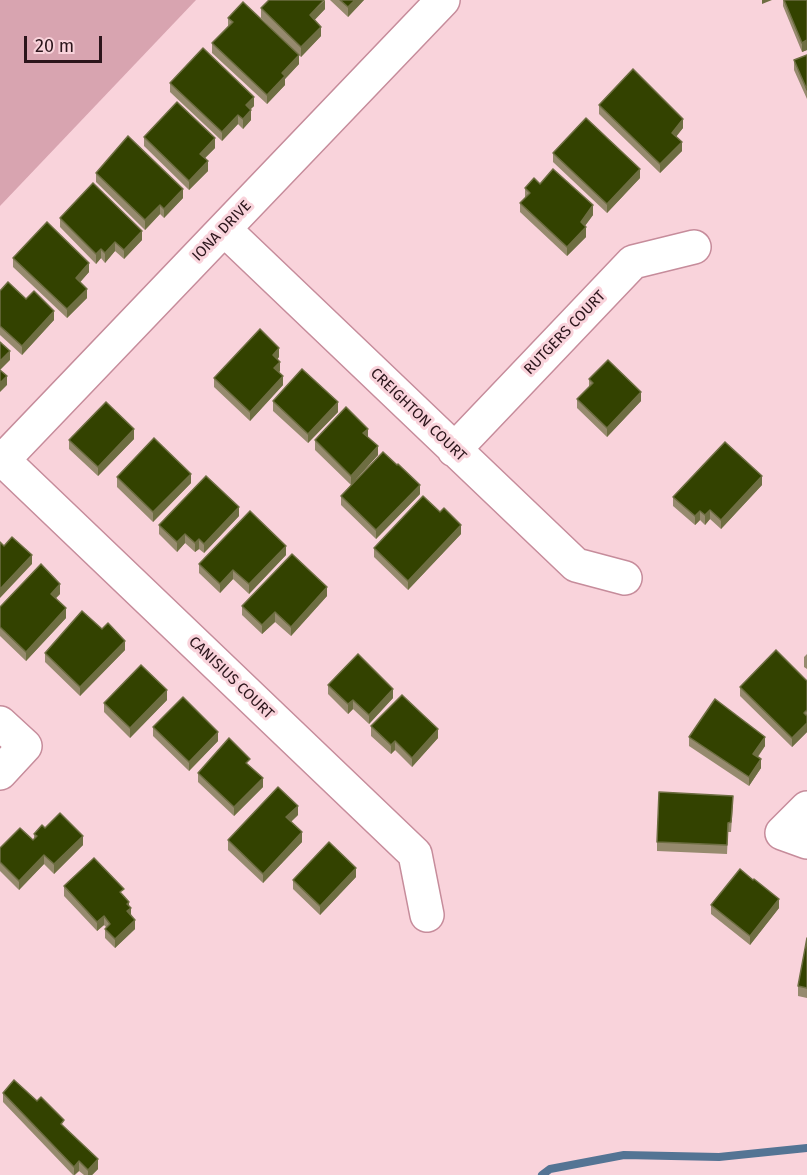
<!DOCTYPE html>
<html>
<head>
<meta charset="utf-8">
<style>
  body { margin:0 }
  #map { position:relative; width:807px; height:1175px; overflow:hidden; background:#f9d3db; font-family:"Fira Sans",sans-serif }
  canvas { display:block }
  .scale { position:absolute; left:24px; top:36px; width:78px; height:27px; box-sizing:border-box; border:3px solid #2b151b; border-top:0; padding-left:8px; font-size:18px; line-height:21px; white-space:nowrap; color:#2b151b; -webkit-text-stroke:4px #f9d3db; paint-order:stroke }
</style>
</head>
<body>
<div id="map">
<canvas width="807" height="1175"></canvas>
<div class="scale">20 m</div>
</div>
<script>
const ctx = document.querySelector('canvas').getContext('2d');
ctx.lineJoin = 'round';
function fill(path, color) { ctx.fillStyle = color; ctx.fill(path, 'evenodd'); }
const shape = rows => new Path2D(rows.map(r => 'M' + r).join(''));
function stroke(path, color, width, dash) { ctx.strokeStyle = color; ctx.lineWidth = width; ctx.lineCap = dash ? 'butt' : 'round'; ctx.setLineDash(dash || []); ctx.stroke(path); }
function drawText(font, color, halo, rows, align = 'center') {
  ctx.font = font + ' "Fira Sans",sans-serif'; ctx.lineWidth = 6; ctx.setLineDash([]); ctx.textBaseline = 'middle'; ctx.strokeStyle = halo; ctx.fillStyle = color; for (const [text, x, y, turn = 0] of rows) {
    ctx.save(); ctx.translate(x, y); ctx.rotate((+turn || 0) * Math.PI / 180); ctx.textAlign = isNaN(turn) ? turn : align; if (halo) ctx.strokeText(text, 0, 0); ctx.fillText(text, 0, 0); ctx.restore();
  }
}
fill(shape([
  [0,0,196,0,0,206]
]), '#d8a4b0');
stroke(shape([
  [542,1175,550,1169,624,1155,719,1157,807,1148]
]), '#547494', 8);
const minor = shape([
  [224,229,576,565,625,578],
  [454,450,633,262,694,247],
  [3,460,415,854,427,915],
  [0,463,443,0],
  [0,723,25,746,0,773],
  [807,808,782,833,807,842]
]);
stroke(minor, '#c68c9b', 36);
stroke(minor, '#fff', 33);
fill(shape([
  [330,0,364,0,348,17],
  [783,0,807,0,807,50,802,52,783,6],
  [261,8,325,9,314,20,321,36,301,57,261,18],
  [228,18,299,64,285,79,285,85,267,104,212,53,212,43,228,26],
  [807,55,807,99,794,70,794,60],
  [170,83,254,106,250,109,251,120,243,129,238,124,222,141,170,92],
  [599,105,683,128,676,136,682,151,660,173,599,114],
  [144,137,215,148,205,158,208,171,189,190,144,146],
  [553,153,640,178,607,213,553,162],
  [96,173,183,198,164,218,160,214,145,230,96,182],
  [525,188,593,215,585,226,586,237,567,256,520,212,520,203,525,198],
  [60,218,142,240,124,259,115,251,105,263,101,258,96,264,60,227],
  [13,258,89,272,80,282,87,298,67,318,13,267],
  [0,291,26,299,54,320,22,355,0,335],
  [279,357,277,359,280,371,279,372,283,385,250,421,214,387,214,378],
  [589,379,641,401,607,437,577,408,577,399,589,387],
  [273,401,338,412,308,443,273,411],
  [368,437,378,455,356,479,420,494,376,539,341,505,341,496,351,485,315,450,315,440],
  [134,439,98,476,69,449,69,440],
  [117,477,191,483,153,522,117,487],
  [762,485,721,529,710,519,705,525,700,520,695,525,673,506,673,497],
  [239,516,204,553,199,549,195,552,185,543,177,552,159,534,159,525],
  [461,534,408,590,374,557,374,548],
  [286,555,249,594,233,579,220,593,199,573,199,564],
  [60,594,56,598,66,618,26,661,0,636,0,607],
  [327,596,291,636,275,622,262,634,242,615,242,606],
  [125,650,80,696,45,662,45,653],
  [807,654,807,669,804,667,804,657],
  [807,681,807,732,792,747,740,696,740,687],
  [328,685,393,698,369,724,353,709,348,714,328,694],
  [167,700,130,738,104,712,104,703],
  [371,726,438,738,412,767,395,750,391,754,371,736],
  [153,727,218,741,189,771,153,736],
  [689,737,765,746,758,757,761,768,749,786,689,746],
  [250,766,263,787,234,816,198,782,198,773],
  [733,805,731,832,728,832,727,854,657,851,657,842],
  [298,815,291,822,302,842,263,883,228,850,228,840],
  [34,834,83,845,54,874,44,864,19,890,0,871,0,848,33,840,34,840],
  [356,877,320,915,293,889,293,880],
  [64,886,124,896,129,906,135,929,115,948,105,938,105,929,106,927,104,925,97,931,64,896],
  [711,905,779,908,750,945,711,914],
  [807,938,807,998,798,996,798,986],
  [3,1093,64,1127,98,1169,92,1175,84,1175,79,1171,75,1175,73,1175,3,1102]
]), '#968a6e');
fill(shape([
  [325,0,325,9,310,25,310,15],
  [355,0,364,0,348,17,348,7],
  [762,0,772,0,762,4],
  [321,27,321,36,301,57,301,47],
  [807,40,807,50,802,52,802,43],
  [299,55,299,64,285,79,285,85,267,104,267,95,282,73],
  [254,97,254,106,246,114,246,105],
  [251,110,251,120,243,129,243,119],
  [238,115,238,124,222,141,222,132],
  [683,119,683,128,672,142,672,133],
  [215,138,215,148,200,163,200,154],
  [682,142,682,151,660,173,660,164],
  [208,161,208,171,189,190,189,181],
  [640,169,640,178,607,213,607,204],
  [183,189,183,198,164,218,164,209],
  [160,205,160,214,145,230,145,220],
  [593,205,593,215,581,231,581,222],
  [586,227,586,237,567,256,567,247],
  [142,231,142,240,124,259,124,250],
  [115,242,115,251,105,263,105,253],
  [101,249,101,258,96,264,96,254],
  [89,263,89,272,76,287,76,278],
  [87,289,87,298,67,318,67,309],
  [54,311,54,320,22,355,22,346],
  [279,348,279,357,273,365,273,355],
  [10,351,10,360,0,370,0,361],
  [280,362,280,371,274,377,274,368],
  [7,376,7,385,0,392,0,383],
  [283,376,283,385,250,421,250,412],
  [641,392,641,401,607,437,607,428],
  [338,402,338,412,308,443,308,434],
  [134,429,134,439,98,476,98,467],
  [368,429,368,438,363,433],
  [378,446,378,455,351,485,351,476],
  [191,474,191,483,153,522,153,512],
  [762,476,762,485,721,529,721,520],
  [420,485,420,494,376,539,376,530],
  [239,507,239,516,204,553,204,544],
  [710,510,710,519,705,525,705,515],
  [700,511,700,520,695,525,695,516],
  [461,525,461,534,408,590,408,581],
  [185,534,185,543,177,552,177,542],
  [199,539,199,549,195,552,195,543],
  [286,546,286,555,249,594,249,584],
  [32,555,32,564,0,598,0,589],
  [233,570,233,579,220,593,220,584],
  [60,584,60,594,51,603,51,594],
  [327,587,327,596,291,636,291,627],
  [66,608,66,618,26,661,26,652],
  [275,612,275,622,262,634,262,625],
  [125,641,125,650,80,696,80,687],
  [393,689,393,698,369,724,369,715],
  [167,690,167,700,130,738,130,728],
  [353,700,353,709,348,714,348,704],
  [807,723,807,732,792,747,792,738],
  [438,729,438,738,412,767,412,758],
  [218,732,218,741,189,771,189,762],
  [765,737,765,746,753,763,753,754],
  [395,741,395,750,391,754,391,745],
  [761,759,761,768,749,786,749,777],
  [263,778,263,787,234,816,234,807],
  [298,806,298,815,286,826,286,817],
  [302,832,302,842,263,883,263,874],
  [83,836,83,845,54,874,54,864],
  [44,855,44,864,19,890,19,881],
  [356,868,356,877,320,915,320,906],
  [779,899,779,908,750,945,750,936],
  [129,902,129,909,131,908,131,917,127,920,127,904],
  [104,916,104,925,97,931,97,922],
  [135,920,135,929,115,948,115,939],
  [98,1159,98,1169,92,1175,88,1175,88,1170],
  [79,1161,79,1171,74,1175,74,1167]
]), '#6e6e42');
const building = shape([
  [269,0,324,0,310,15,321,27,301,47,261,8,269,0],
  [340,0,355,0,348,7,340,0],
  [784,0,807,0,807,40,802,43,784,0],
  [243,2,299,55,282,73,285,76,267,95,212,43,233,22,228,18,243,2],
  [203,48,254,97,246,105,251,110,243,119,238,115,222,132,170,83,203,48],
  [807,55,807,90,794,60,807,55],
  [633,69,683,119,672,133,682,142,660,164,599,105,633,69],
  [177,102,215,138,200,154,208,161,189,181,144,137,177,102],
  [586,118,640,169,607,204,553,153,586,118],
  [128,136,183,189,164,209,160,205,145,220,96,173,128,136],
  [553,169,593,205,581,222,586,227,567,247,520,203,530,193,525,188,534,178,540,184,553,169],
  [93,183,142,231,124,250,115,242,105,253,101,249,96,254,60,218,93,183],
  [47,222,89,263,76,278,87,289,67,309,13,258,47,222],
  [8,282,26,299,34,291,54,311,22,346,0,326,0,291,8,282],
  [260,329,279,348,273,355,280,362,274,368,283,376,250,412,214,378,260,329],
  [0,342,10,351,0,361,0,342],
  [608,360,641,392,607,428,577,399,593,383,589,379,608,360],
  [302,369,338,402,308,434,273,401,302,369],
  [0,370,7,376,0,383,0,370],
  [106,402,134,429,98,467,69,440,106,402],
  [346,407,368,429,363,433,378,446,351,476,315,440,346,407],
  [154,438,191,474,153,512,117,477,154,438],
  [725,442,762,476,721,520,710,510,705,515,700,511,695,516,673,497,725,442],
  [383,452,397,465,398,464,420,485,376,530,341,496,383,452],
  [206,476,239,507,204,544,199,539,195,543,185,534,177,542,159,525,206,476],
  [423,496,440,512,444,508,461,525,408,581,374,548,423,496],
  [250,511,286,546,249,584,233,570,220,584,199,564,250,511],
  [12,537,32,555,0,589,0,542,4,546,12,537],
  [292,554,327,587,291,627,275,612,262,625,242,606,292,554],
  [41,564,60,584,51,594,66,608,26,652,0,627,0,607,41,564],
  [82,611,102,629,108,623,125,641,80,687,45,653,82,611],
  [776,650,807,681,807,710,804,713,807,716,807,723,792,738,740,687,776,650],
  [358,654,393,689,369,715,353,700,348,704,328,685,358,654],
  [141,665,167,690,130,728,104,703,141,665],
  [402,695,438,729,412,758,395,741,391,745,371,726,402,695],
  [183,697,218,732,189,762,153,727,183,697],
  [715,699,765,737,753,754,761,759,749,777,689,737,715,699],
  [229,738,250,759,246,763,263,778,234,807,198,773,229,738],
  [278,787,298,806,286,817,302,832,263,874,228,840,278,787],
  [659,792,733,796,731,822,728,823,727,845,657,842,659,792],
  [60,813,83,836,54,864,44,855,19,881,0,862,0,848,20,828,33,840,37,836,34,834,42,825,45,828,60,813],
  [329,842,356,868,320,906,293,880,329,842],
  [94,858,124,889,120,892,129,902,127,904,131,908,127,911,135,920,115,939,105,929,110,924,104,916,97,922,64,886,94,858],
  [740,869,753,880,754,879,779,899,750,936,711,905,740,869],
  [807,938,807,988,798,986,807,938],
  [14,1080,37,1101,41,1097,64,1120,61,1124,98,1159,88,1170,79,1161,74,1167,3,1093,14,1080]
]);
fill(building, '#334200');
stroke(building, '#6e6e42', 1.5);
drawText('15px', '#2b151b', '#f9d3db', [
  ["IONA DRIVE",222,231,-46],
  ["RUTGERS COURT",565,333,-46],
  ["CREIGHTON COURT",418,415,44],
  ["CANISIUS COURT",231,678,44]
]);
</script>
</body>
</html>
